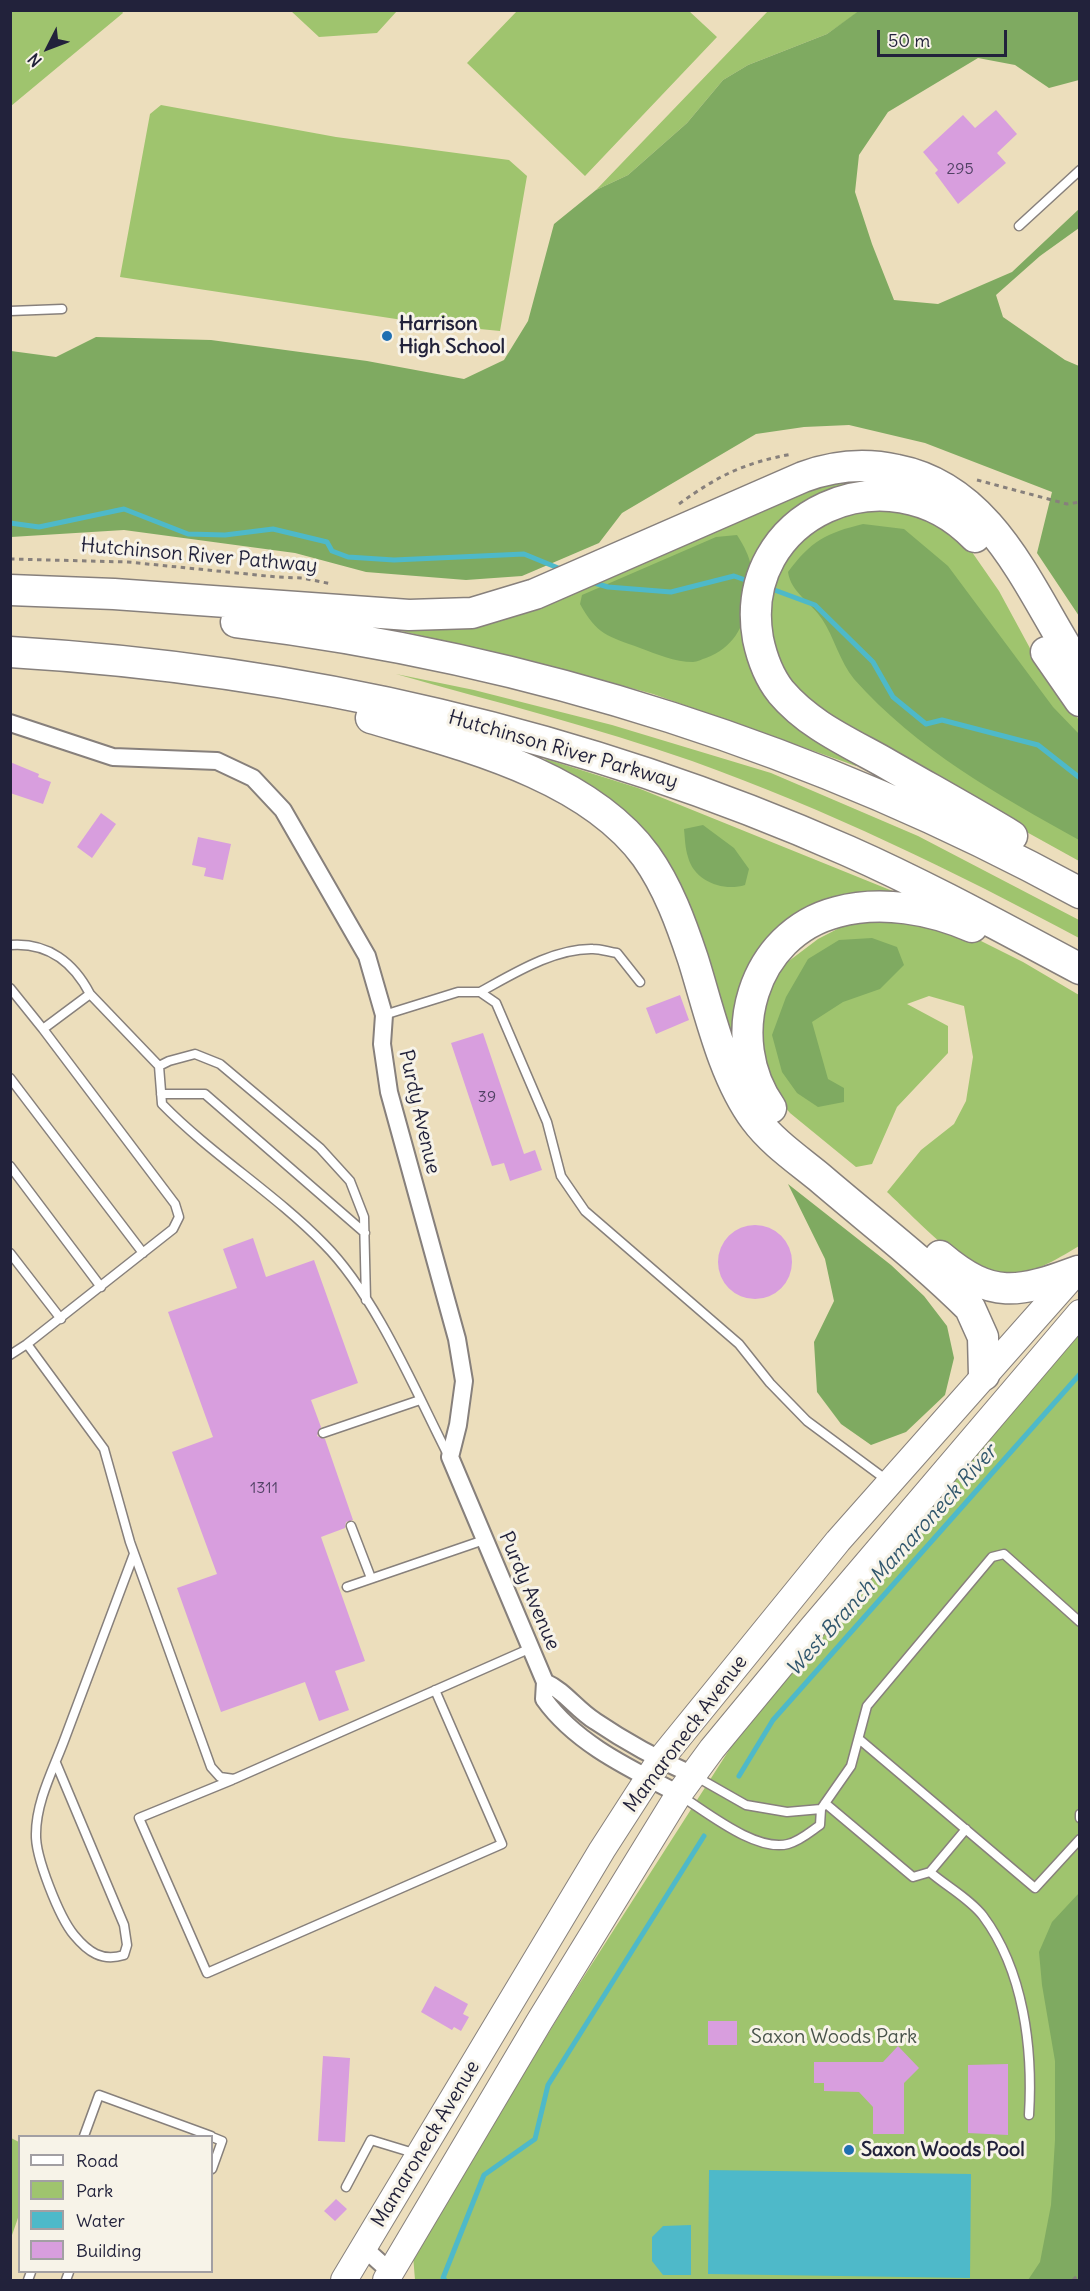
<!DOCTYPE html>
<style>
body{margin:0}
#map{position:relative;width:1090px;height:2291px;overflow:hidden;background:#ecdebc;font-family:Delius,sans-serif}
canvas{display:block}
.frame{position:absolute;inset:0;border:12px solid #22223b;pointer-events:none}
.legend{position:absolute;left:18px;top:2135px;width:195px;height:138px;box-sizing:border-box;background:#f7f3e8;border:2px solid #a29fa3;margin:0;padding:8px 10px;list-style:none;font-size:18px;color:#22223b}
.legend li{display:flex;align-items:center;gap:12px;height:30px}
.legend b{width:30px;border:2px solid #a29fa3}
.north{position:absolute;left:18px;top:18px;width:60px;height:60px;-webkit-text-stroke:4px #f7f3e8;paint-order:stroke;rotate:228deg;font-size:16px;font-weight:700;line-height:24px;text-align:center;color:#22223b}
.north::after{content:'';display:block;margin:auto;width:21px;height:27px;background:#22223b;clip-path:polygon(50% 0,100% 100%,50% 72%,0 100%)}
.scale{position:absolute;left:877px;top:30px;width:130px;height:27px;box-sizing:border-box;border:3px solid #22223b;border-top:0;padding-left:8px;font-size:18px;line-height:21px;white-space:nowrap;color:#22223b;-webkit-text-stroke:4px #f7f3e8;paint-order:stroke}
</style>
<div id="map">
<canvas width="1090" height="2291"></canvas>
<div class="frame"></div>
<ul class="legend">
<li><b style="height:8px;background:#fff"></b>Road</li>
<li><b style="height:16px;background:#9fc46e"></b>Park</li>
<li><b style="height:16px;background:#4eb9c9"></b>Water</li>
<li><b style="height:16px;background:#d89ede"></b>Building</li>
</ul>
<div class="north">N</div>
<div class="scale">50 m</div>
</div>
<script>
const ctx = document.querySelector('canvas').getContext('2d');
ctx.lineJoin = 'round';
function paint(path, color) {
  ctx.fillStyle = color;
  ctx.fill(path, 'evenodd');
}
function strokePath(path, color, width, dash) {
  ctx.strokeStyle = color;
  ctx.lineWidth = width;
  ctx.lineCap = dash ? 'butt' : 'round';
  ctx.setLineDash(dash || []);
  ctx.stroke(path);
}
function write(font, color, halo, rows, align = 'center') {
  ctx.font = font + ' Delius,sans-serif';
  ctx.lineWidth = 6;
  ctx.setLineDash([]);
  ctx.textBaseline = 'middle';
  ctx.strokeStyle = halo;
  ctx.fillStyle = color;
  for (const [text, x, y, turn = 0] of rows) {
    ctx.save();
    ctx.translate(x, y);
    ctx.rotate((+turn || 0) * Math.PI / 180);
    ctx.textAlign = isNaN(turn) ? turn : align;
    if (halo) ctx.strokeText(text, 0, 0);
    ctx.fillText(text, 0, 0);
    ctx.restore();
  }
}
paint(new Path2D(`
 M 11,10 L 121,10 L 123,13 L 11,106 Z
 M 291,11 L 397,11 L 377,33 L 319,37 Z
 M 517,11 L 689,11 L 717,37 L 585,176 L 467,63 Z
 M 768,11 L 860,11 L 827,34 L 748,65 L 723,80 L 687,123 L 628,175 L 596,190 Z
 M 161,105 L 336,137 L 509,160 L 527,176 L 500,331 L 429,324 L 120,277 L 150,114 Z
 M 838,477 L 914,482 L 771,540 L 758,677 L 858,759 L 856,766 L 653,694 L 532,661 L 397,630 L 397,624 L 449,628 Z
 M 894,506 L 933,517 L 965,542 L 999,591 L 1045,676 L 1079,720 L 1079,861 L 855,737 L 802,702 L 772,654 L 767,624 L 773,580 L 805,534 L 848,511 Z
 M 396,674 L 474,690 L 612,725 L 771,773 L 918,836 L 1079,920 L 1079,938 C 954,871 826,809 692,761 C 595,727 495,702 396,674 Z
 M 546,759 L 638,788 L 900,894 L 814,910 L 736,1040 L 727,1041 L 687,912 L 535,766 Z
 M 889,918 L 961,931 L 1023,962 L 1079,995 L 1079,1246 C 1054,1261 1028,1277 997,1276 C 967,1275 910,1213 887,1192 L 921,1150 L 954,1124 L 966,1101 L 973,1057 L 964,1006 L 929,996 L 907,1004 L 948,1026 L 948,1053 L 897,1107 L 872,1164 L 856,1167 L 790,1113 L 768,1086 L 756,1046 L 762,999 L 777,970 L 818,939 L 845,925 Z
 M 1079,1333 L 1079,2280 L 415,2280 L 413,2255 L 565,2006 L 731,1747 L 812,1644 Z
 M 11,2138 L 19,2142 L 19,2215 L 11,2238 Z`), '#9fc46e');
paint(new Path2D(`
 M 860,10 L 1079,11 L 1079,80 L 1049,88 L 1015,65 L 978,58 L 888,112 L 859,155 L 855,192 L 872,244 L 894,300 L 938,304 L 1012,272 L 1079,209 L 1079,228 L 1040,256 L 996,295 L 1003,317 L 1065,360 L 1079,366 L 1079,616 L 1037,553 L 1052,492 L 925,443 L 849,425 L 804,427 L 756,434 L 622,513 L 599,543 L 522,576 L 466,580 L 366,572 L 295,553 L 124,530 L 11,537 L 11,351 L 56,357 L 96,337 L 211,340 L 367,361 L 464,379 L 504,360 L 528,321 L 554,224 L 596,190 L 628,175 L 687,123 L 723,80 L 748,65 L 827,34 Z
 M 863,524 L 904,529 L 948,566 L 1053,707 L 1079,734 L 1079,840 C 998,795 917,750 854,679 C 840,662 834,637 822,619 C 811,602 791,593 788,572 C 811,541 826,533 863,524 Z
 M 737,535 C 753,560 754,571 749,600 C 744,627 733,648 706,658 C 702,659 697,662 693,662 C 675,662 656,654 640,648 C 608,636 597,635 580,604 L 582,595 L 716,537 Z
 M 703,825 L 734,848 L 749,869 L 745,885 C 723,892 694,881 688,857 C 685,848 685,838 684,829 Z
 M 872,938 L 897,947 L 904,965 L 880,989 L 843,1002 L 812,1022 L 828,1079 L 844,1088 L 844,1102 L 818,1107 L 797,1093 L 782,1072 L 772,1035 L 786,997 L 808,959 L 839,940 Z
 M 788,1184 L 891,1265 L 924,1296 L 947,1326 L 954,1358 L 945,1395 L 906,1432 L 871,1445 L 841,1424 L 817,1392 L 814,1342 L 834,1301 L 825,1259 Z
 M 1079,1893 L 1079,2280 L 1028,2280 L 1040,2262 L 1051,2205 L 1055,2140 L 1055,2061 L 1042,1985 L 1039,1952 L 1052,1922 Z`), '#7faa61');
paint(new Path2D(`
 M 709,2170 L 971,2174 L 970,2278 L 708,2274 Z
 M 691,2225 L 691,2275 L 663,2275 L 652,2261 L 652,2237 L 663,2226 Z`), '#4eb9c9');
strokePath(new Path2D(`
 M 10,523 L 39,527 L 124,509 L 188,534 L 225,535 L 273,529 L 327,542 L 332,551 L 348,557 L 394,560 L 524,554 L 563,570
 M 591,582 L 608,587 L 671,592 L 734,576 L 751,582
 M 769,588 L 815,605 L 873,662 L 893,697 L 926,724 L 942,720 L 1038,745 L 1080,778
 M 739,1776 L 773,1720 L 1080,1374
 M 445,2280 L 443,2278 L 484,2175 L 535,2139 L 548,2085 L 704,1836`), '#4eb9c9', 5);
paint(new Path2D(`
 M 996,110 L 1017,134 L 997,153 L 1006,163 L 958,204 L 935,173 L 938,170 L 923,152 L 963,115 L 975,128 Z
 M 10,762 L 39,774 L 38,777 L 51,782 L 43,804 L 10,793 Z
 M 101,813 L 116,824 L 92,858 L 77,847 Z
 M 198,837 L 231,844 L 223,880 L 204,876 L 206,868 L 192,865 Z
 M 680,995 L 689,1020 L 656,1034 L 646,1008 Z
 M 483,1033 L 524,1154 L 535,1150 L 542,1170 L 510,1181 L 504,1163 L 492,1166 L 451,1043 Z
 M718 1262a37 37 0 1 1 74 0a37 37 0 1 1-74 0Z
 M 253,1238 L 266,1277 L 314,1260 L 358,1383 L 311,1400 L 321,1427 L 317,1436 L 325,1439 L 353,1520 L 346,1522 L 345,1528 L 321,1537 L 365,1661 L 335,1671 L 349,1710 L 319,1721 L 305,1682 L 221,1712 L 177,1588 L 217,1574 L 172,1452 L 213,1437 L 168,1312 L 237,1288 L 223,1249 Z
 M 435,1986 L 468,2004 L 463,2014 L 469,2017 L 461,2031 L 454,2027 L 452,2030 L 421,2012 Z
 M 708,2021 L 737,2021 L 737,2045 L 708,2045 Z
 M 898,2046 L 919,2068 L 904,2083 L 904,2134 L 873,2134 L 873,2107 L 859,2092 L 824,2091 L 824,2083 L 814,2083 L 814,2062 L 883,2062 Z
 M 323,2056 L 350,2058 L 345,2142 L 318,2141 Z
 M 1008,2064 L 1008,2135 L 968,2133 L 968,2065 Z
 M 336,2199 L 347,2209 L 335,2221 L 324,2211 Z`), '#d89ede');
const service = new Path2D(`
 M 1019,226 L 1080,170
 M 10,311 L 62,309
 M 10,945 C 48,942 74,963 90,994
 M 10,988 L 43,1029
 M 480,992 C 513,974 554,948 593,949 C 601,949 609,952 617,953 L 640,982
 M 384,1015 L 458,992 L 480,992 L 496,1003 L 547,1122 L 561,1176 L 585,1211 L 739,1344 L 770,1383 L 807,1421 L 888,1481
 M 159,1066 L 169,1061 L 195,1054 L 220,1064 L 320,1148 L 350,1181 L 364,1217 L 366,1300
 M 10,1078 L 143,1253
 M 161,1094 L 205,1094 L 365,1233
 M 10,1166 L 101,1287
 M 10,1253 L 61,1319
 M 10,1355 L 27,1344
 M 323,1433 L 420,1400
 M 448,1455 C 415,1390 375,1295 324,1244 C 274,1193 212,1155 162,1104 L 159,1066 L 90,994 L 43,1029 L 175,1204 L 179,1217 L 173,1229 L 27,1344 L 104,1449 L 130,1542 L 211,1767 L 220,1777 L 234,1779 L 531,1648
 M 351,1526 L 371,1578
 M 347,1587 L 484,1540
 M 859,1739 L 1035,1888 L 1080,1839
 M 56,1763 L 124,1925 L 127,1945 L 124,1955 C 102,1962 88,1952 74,1935 C 59,1917 35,1856 36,1834 C 36,1801 54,1768 65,1738 C 88,1677 111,1615 134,1554
 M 695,1776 L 746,1805 L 787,1812 L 821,1809
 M 232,1780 L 139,1818 L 207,1973 L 502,1844 L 435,1690
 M 681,1796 C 708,1813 756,1852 788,1844 C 800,1841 810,1832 820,1825 L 821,1809 L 851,1766 L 867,1706 L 992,1557 L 1004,1554 L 1080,1622
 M 825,1803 L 913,1877 L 930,1872 L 966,1829
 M 1080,1814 L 1080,1818
 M 930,1872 C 946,1886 970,1899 983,1916 C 1024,1971 1033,2049 1029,2115
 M 84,2136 L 99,2095 L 211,2136
 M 212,2137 L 222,2141 L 212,2169
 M 346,2187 L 371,2140 L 417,2154
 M 28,2280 L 31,2272
 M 66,2280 L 69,2272`);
const minor = new Path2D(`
 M 10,723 L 113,757 L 217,761 L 253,778 L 283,810 L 367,956 L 384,1015 L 382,1044 L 389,1092 L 457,1339 L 464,1381 L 458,1425 L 450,1457 L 545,1682 L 544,1699 C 576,1744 631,1769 679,1794
 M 545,1682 C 565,1691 576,1709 595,1721 C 626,1742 659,1760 693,1775
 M 364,2248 L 385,2267 L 393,2280`);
const primary = new Path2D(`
 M 344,2280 L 602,1850 L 660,1760 L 838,1541 L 1079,1269
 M 386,2280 L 539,2022 L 679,1794 L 712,1749 L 812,1628 L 1080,1313`);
const motorway = new Path2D(`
 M 975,537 C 889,447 736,514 758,639 C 762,658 769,677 781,692 C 808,724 846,741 882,761 C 925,786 969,810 1012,836
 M 10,590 L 114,594 L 409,615 L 472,613 L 535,594 L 803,477 C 833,466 866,463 897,470 C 995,489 1031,595 1080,669
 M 236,622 C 532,658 818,750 1080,893
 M 10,652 C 299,669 583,734 848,851 C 927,886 1003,928 1080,969
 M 1046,652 L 1080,701
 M 371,718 C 462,745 587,775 646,856 C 668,887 681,923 693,959 C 709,1010 723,1076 755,1119 C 772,1142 797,1159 819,1177 C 869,1220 923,1261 970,1308 L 983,1337 L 984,1375
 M 771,1108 C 722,1039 752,934 837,912 C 881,900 931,909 972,927
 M 940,1256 C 992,1300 1018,1293 1078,1271`);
strokePath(service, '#87807c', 11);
strokePath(minor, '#87807c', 20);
strokePath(primary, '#87807c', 28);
strokePath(motorway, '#87807c', 33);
strokePath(new Path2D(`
 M 977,480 L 1067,504 L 1080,502
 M 679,504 C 719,475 744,463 792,454
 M 10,559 L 128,562 L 277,577 L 302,578 L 332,584
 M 1073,2280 L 1080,2273`), '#87807c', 3, [4.5, 4.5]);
strokePath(service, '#fff', 8);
strokePath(minor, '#fff', 16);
strokePath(primary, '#fff', 26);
strokePath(motorway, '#fff', 30);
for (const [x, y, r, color] of [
 [387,336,6,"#1f6fb2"],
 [849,2150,6,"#1f6fb2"]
]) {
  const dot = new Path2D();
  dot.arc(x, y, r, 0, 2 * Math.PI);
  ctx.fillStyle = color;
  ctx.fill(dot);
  strokePath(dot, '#f7f3e8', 2);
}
write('16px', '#504164', null, [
 ["295",960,169],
 ["39",487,1097],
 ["1311",264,1488]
]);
write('bold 20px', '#22223b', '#f7f3e8', [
 ["Harrison",399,324],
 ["High School",399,347],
 ["Saxon Woods Pool",861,2150]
], 'left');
write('20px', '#22223b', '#f7f3e8', [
 ["Hutchinson River Pathway",199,556,5],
 ["Hutchinson River Parkway",563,750,16],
 ["Purdy Avenue",419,1112,77],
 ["Purdy Avenue",529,1591,67],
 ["Mamaroneck Avenue",686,1734,-53],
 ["Mamaroneck Avenue",426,2144,-59]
]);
write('20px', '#48534a', '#f7f3e8', [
 ["Saxon Woods Park",834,2037]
]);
write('italic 21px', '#31576d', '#f7f3e8', [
 ["West Branch Mamaroneck River",892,1561,-48]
]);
</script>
